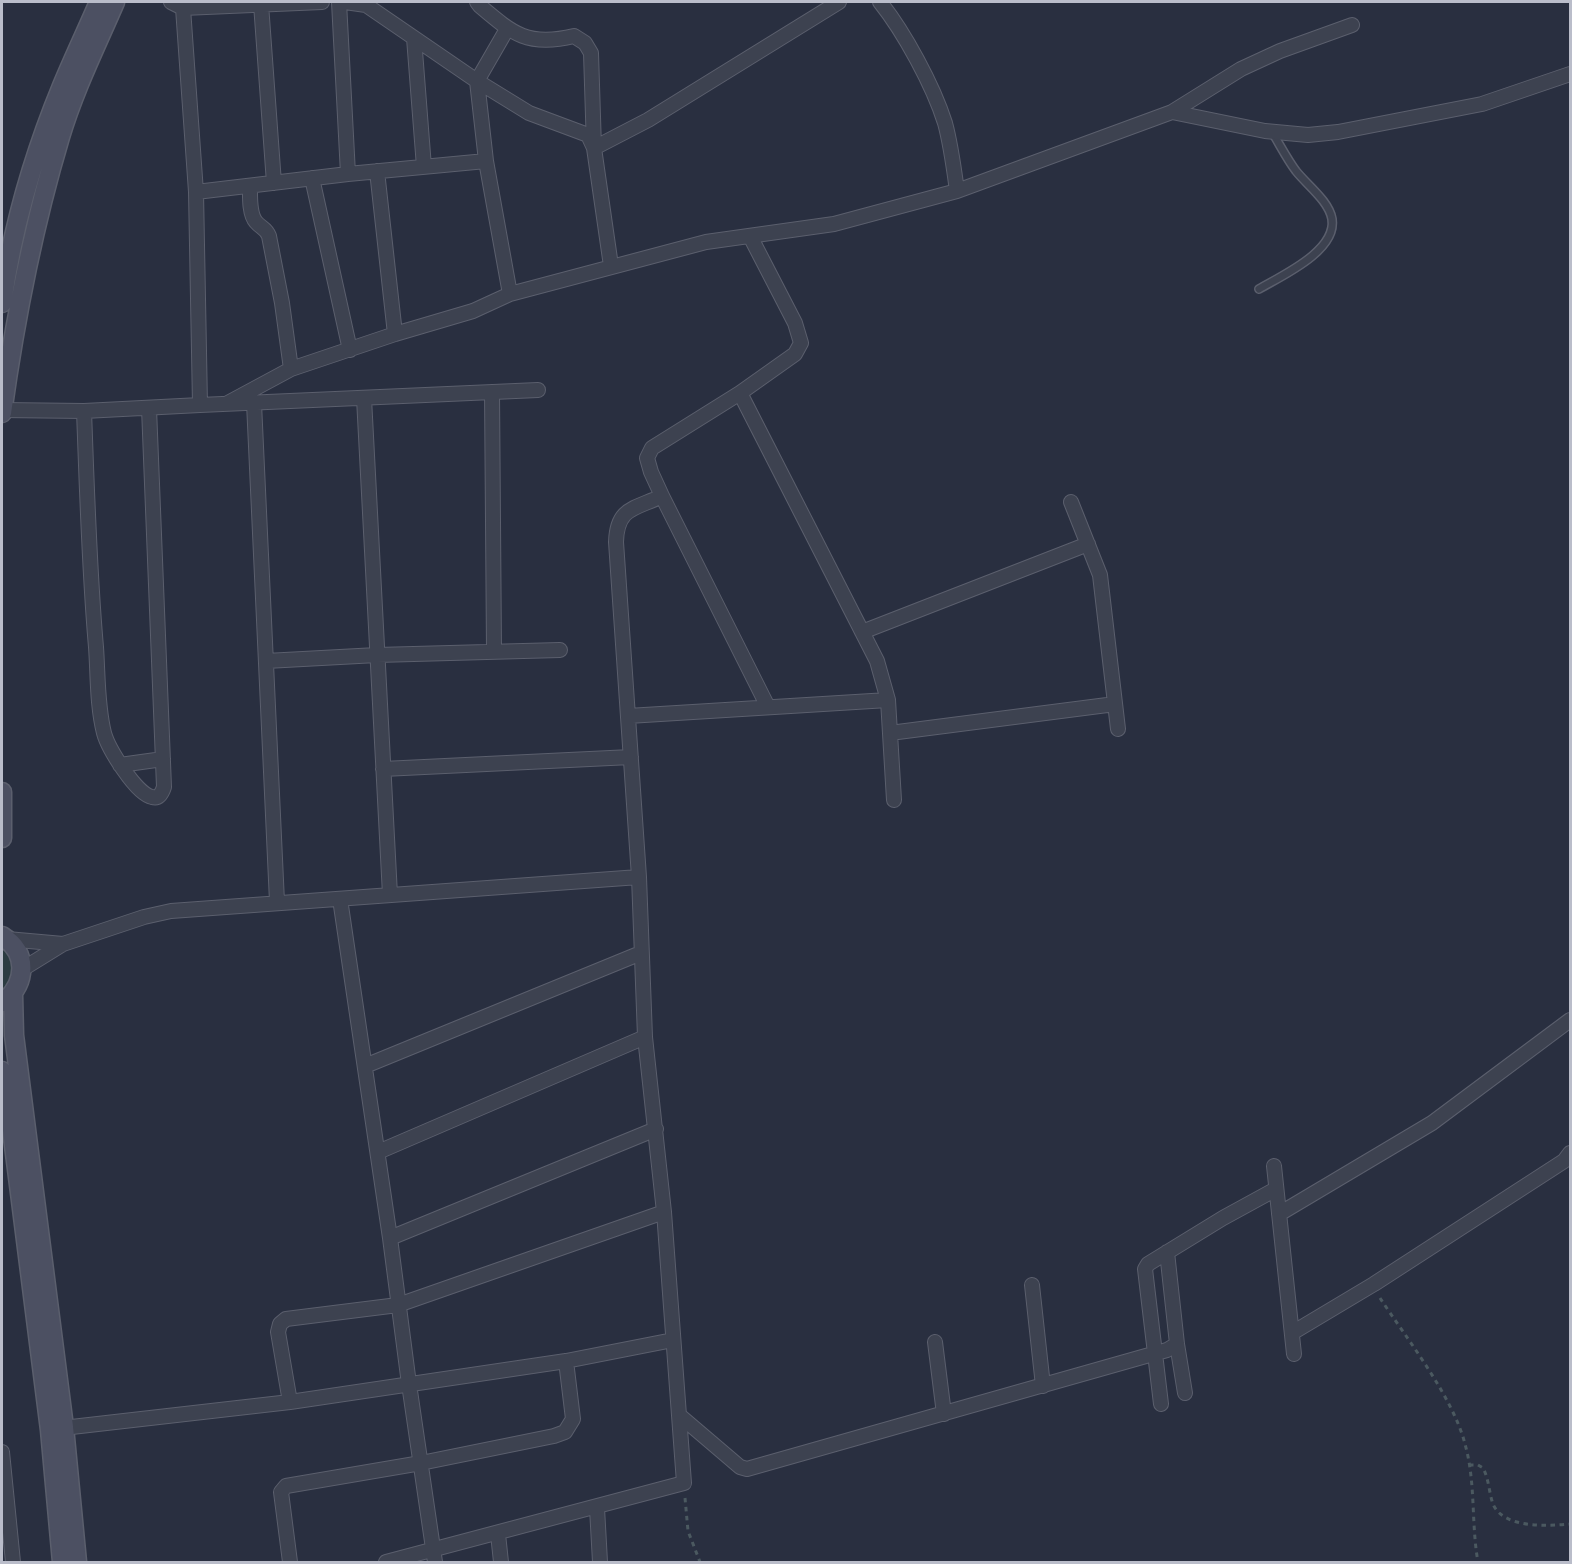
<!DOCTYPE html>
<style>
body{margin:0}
#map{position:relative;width:1572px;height:1564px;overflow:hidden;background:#292f40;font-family:"Public Sans",sans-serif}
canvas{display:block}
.frame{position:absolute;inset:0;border:3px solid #babdca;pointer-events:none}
</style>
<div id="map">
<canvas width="1572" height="1564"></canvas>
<div class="frame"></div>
</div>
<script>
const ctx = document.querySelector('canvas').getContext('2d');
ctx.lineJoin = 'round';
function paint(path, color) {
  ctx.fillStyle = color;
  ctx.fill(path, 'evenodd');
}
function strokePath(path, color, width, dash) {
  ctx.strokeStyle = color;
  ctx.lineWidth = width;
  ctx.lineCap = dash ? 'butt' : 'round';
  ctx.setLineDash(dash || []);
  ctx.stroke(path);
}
paint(new Path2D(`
 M 2,941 L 20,970 L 2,993 Z`), '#2c3c42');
const lane = new Path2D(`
 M 1259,289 C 1281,276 1337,251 1332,219 C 1329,201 1307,185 1296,171 C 1287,159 1280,145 1272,132`);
const street = new Path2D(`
 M 339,2 L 348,174
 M 345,2 L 366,5 L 477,81 L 486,161 L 510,294
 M 477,2 L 480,6 C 513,34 528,47 574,36 L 585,43 L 591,53 L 594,148 L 648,120 L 839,2
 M 880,2 C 904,32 933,85 945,123 C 951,145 954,169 957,191
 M 261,4 L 274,183
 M 183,8 L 322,2
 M 507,29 L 477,81 L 529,113 L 588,135 L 594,148 L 611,266
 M 414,38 L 424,167
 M 1172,112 L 1265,131 L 1308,135 L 1338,132 L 1482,104 L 1570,74
 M 377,171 L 395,334
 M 312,178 L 350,350
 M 250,186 C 250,196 249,214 256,222 C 261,228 266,228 269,236 L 282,303 L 291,369
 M 196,192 L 348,174 L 486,161
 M 750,236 L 795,323 L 801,343 L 795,354 L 740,393 L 652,448 L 647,458 L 651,472 L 662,496 L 768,707
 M 492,392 L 494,651
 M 740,393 L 877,661 L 888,700 L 894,800
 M 364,398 L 390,895
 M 254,403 L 277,902
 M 226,404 L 291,369 L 395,334 L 473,311 L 510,294 L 706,242 L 834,224 L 957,191 L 1172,112 L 1241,69 L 1280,51 L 1352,25
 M 200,405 L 538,390
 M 2,410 L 84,411 L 200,405 L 196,192 L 183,8 L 171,2
 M 84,411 C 87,489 89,568 96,647 C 98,675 97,705 104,733 C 108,748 136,794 152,797 C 159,799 162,793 164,787 L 149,408
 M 1071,502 L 1100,575 L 1118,729
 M 862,632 L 1088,544
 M 266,661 L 377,655 L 560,650
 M 628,716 L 888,700
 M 890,733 L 1115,704
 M 120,765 L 163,759
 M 383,769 L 631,757
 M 340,899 L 390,1238 L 409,1384 L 435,1562
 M 7,939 L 63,944
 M 21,970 L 63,944 L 144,917 L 171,911 L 639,877
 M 365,1066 L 641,953
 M 378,1152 L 645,1037
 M 1274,1166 L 1294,1354
 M 1279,1214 L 1432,1123 L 1570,1020
 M 390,1238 L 656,1129
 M 1167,1252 L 1177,1344 L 1185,1393
 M 1032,1285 L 1043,1386
 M 1292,1333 L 1374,1284 L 1564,1161 L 1570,1153
 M 935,1342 L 944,1414
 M 290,1402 L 278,1332 L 280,1324 L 286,1319 L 398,1305 L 664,1212
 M 1161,1404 L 1145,1269 L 1148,1264 L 1223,1218 L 1276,1189
 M 679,1415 L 740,1467 L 747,1469 L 1167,1350 L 1177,1344
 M 54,1429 L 290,1402 L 566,1361 L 673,1340
 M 2,1452 L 13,1562
 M 597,1508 L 600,1562
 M 498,1534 L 501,1562
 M 290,1562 L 281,1492 L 286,1486 L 421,1463 L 554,1436 L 565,1432 L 573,1419 L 566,1361
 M 386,1562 L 684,1483 L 664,1212 L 645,1037 L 639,877 L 616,542 C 617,507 635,509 662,496`);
const secondary = new Path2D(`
 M 2,303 C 12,229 34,154 62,86 C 74,57 87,30 99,2
 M 2,413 C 15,319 33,227 60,137 C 74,90 96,46 115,2
 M 2,792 L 2,838
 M 2,936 C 29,953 26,983 4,1002
 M 13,994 L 14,1035 L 64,1427 L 77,1562
 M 2,1071 L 8,1098 L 50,1430 L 62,1562`);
strokePath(lane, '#5b5f6d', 10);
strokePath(street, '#5b5f6d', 16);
strokePath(secondary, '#5b5f6d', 21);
strokePath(new Path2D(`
 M 1380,1298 C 1407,1339 1453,1397 1465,1444 C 1476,1483 1471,1524 1478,1562
 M 1469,1465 L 1478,1465 L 1483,1468 C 1489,1479 1489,1493 1493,1504 C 1503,1529 1550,1526 1570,1524
 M 685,1498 L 688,1531 L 700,1562`), '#4b5960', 3, [4.5, 4.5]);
strokePath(lane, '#3d4250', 7);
strokePath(street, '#3d4250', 14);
strokePath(secondary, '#4c5062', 18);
</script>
